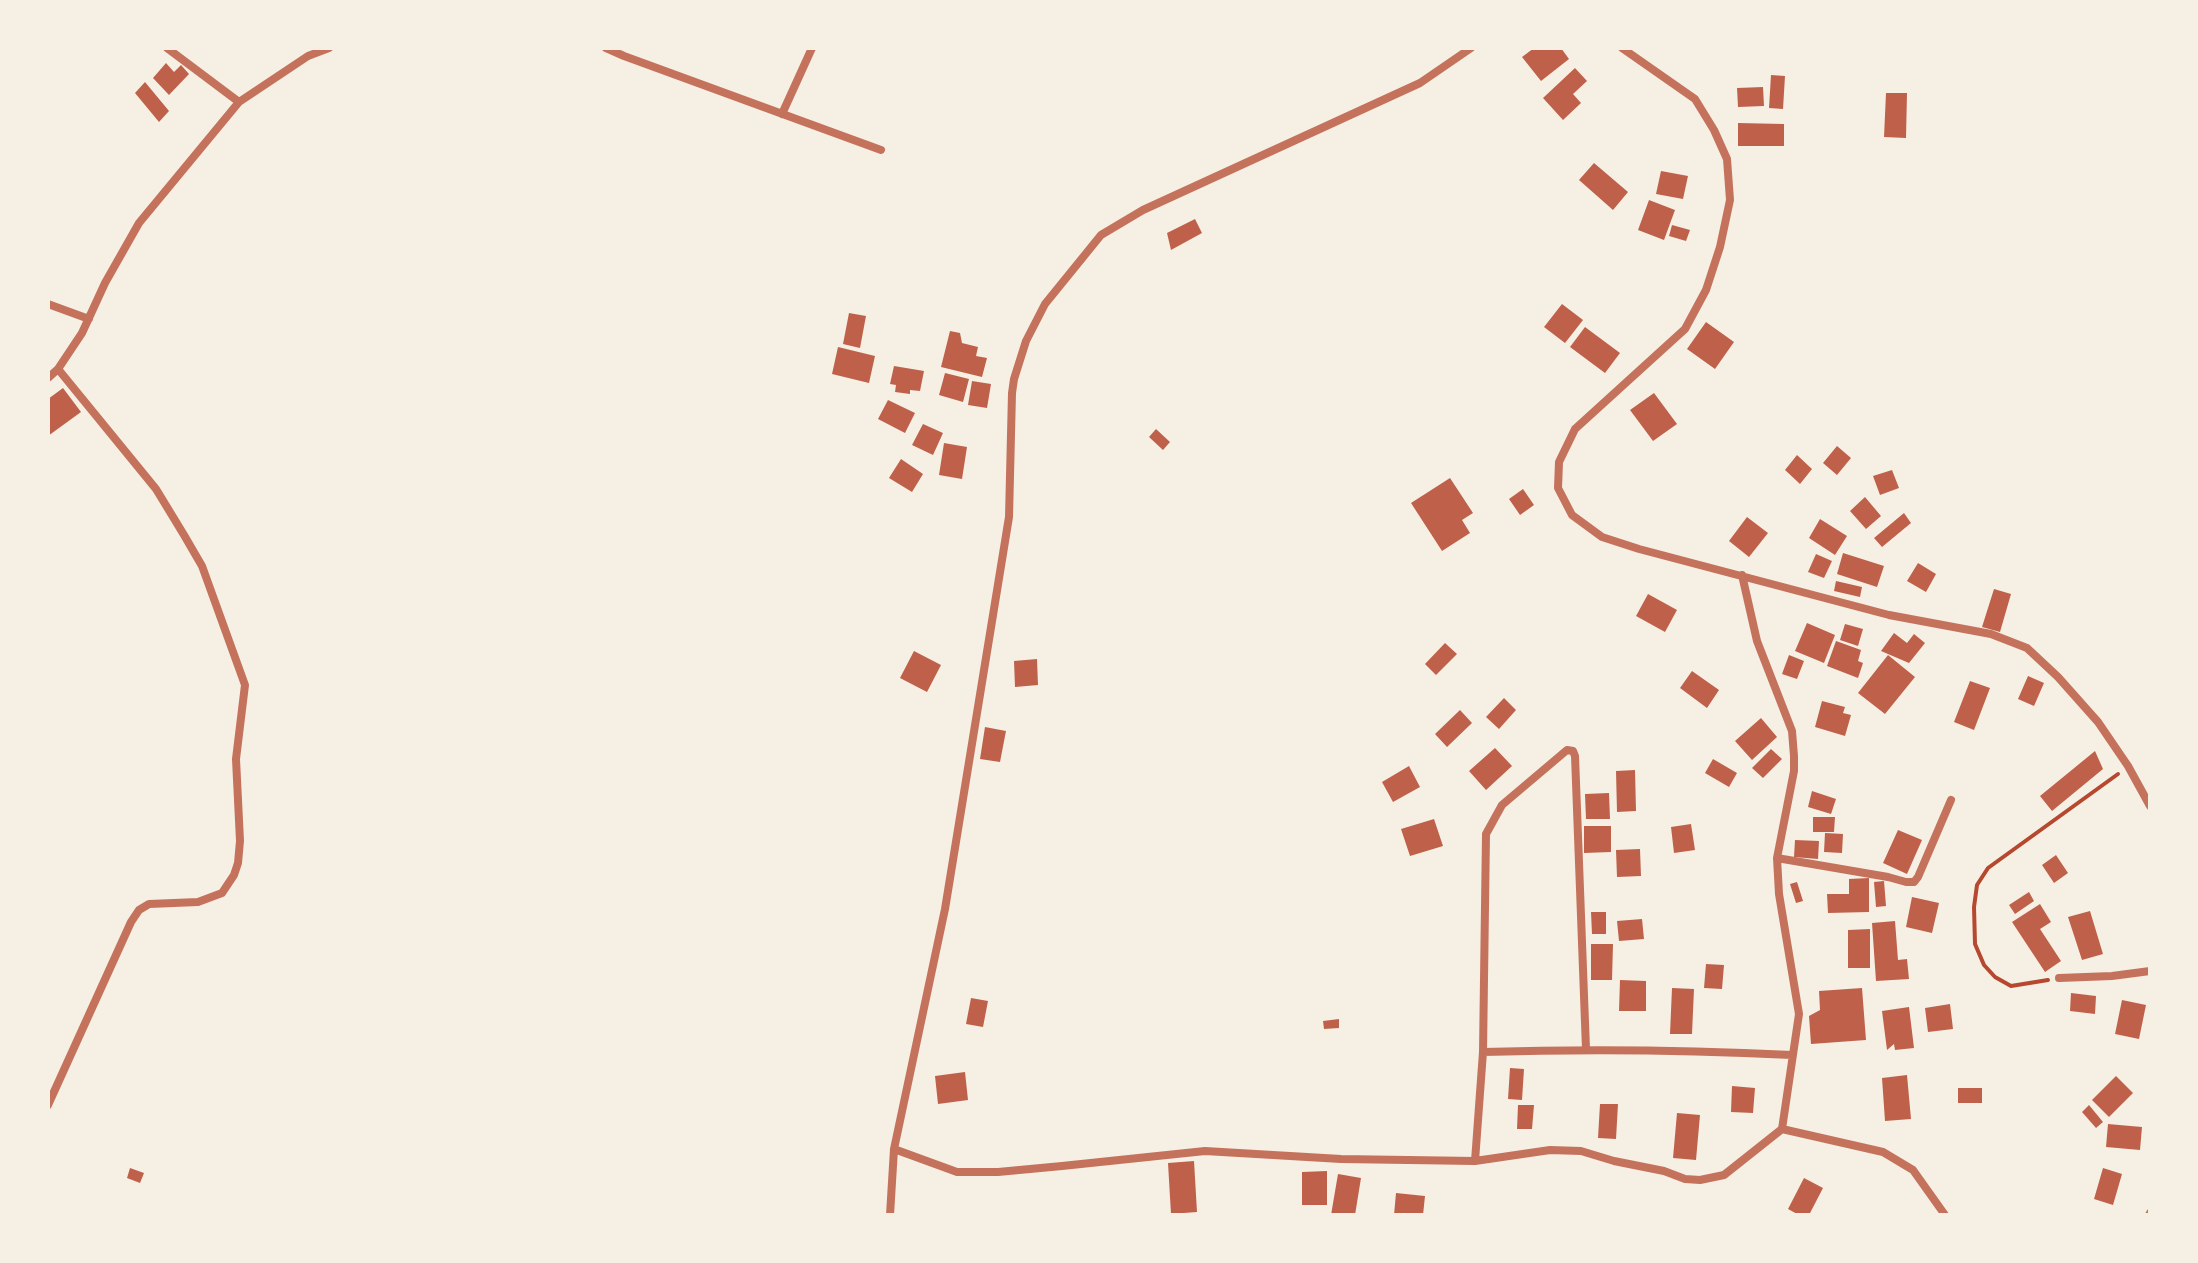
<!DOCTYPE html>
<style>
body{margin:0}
#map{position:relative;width:2198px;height:1263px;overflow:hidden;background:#f6efe4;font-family:"Varela Round",sans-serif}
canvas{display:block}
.frame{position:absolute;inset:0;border:50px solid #f6efe4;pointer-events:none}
</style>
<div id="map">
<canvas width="2198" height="1263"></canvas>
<div class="frame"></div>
</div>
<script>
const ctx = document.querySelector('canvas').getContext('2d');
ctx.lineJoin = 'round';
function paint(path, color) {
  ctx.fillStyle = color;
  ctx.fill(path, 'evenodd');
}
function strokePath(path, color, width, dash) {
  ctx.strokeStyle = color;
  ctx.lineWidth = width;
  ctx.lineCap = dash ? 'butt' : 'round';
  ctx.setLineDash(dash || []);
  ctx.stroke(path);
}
paint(new Path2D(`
 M 1534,48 L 1561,48 L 1569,59 L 1541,81 L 1522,57 Z
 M 166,63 L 174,72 L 181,65 L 189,74 L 169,95 L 153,78 Z
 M 1575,68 L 1587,81 L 1573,94 L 1581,103 L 1563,120 L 1543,98 Z
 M 1771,75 L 1785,76 L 1783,109 L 1769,108 Z
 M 145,82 L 169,111 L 159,122 L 135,93 Z
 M 1763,87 L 1764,106 L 1738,107 L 1737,88 Z
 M 1886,93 L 1907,93 L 1906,138 L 1884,137 Z
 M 1738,123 L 1784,124 L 1784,146 L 1738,146 Z
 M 1594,163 L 1628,192 L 1613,210 L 1579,180 Z
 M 1661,171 L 1688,176 L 1683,199 L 1656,194 Z
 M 1649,200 L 1675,210 L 1664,240 L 1638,230 Z
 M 1195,219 L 1202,233 L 1171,250 L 1167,233 Z
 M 1672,225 L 1690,230 L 1686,241 L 1669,236 Z
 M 1562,304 L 1583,320 L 1565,343 L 1544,327 Z
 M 849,313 L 866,316 L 860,348 L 843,344 Z
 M 1706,322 L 1734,342 L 1715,369 L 1687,349 Z
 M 1585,327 L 1620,353 L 1605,373 L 1570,347 Z
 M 950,331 L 960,333 L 962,343 L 978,347 L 976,356 L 987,358 L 982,377 L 941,367 Z
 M 838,347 L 875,356 L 869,383 L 832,374 Z
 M 894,366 L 924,371 L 920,391 L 910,390 L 910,394 L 895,392 L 896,385 L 890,384 Z
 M 945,373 L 969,379 L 963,402 L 939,395 Z
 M 972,381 L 991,384 L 987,408 L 968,405 Z
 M 63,388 L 81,412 L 48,436 L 48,399 Z
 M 1654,393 L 1677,424 L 1653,441 L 1630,410 Z
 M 888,400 L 915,413 L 905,433 L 878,419 Z
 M 923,424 L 943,433 L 933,455 L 912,445 Z
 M 1156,429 L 1170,442 L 1163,450 L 1149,437 Z
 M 944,443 L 967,447 L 962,479 L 939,475 Z
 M 1837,446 L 1851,458 L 1837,475 L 1823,463 Z
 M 1797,455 L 1812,469 L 1800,484 L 1785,470 Z
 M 901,459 L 923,474 L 912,492 L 889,478 Z
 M 1892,470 L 1899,488 L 1880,495 L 1873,476 Z
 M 1450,478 L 1473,513 L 1462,520 L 1470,533 L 1442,551 L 1411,503 Z
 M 1523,489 L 1534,505 L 1520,515 L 1509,499 Z
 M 1865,497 L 1881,516 L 1866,529 L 1850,511 Z
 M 1904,513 L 1911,523 L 1882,547 L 1874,538 Z
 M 1747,517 L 1768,533 L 1749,557 L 1729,541 Z
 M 1820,519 L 1847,536 L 1835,555 L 1809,538 Z
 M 1843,553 L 1884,566 L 1877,587 L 1837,574 Z
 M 1816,554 L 1832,561 L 1824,578 L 1808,572 Z
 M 1918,563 L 1936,574 L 1926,592 L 1907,581 Z
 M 1836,581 L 1862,587 L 1860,597 L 1834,591 Z
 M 1994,589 L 2011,594 L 2000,632 L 1982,627 Z
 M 1648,594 L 1677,610 L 1665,632 L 1636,616 Z
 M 1807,623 L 1835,635 L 1824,663 L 1795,651 Z
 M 1845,624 L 1863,629 L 1858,646 L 1840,640 Z
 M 1894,633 L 1907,643 L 1914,634 L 1925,643 L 1909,663 L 1881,651 Z
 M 1836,641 L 1861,650 L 1858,661 L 1863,663 L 1858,678 L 1827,666 Z
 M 1445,643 L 1457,654 L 1436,675 L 1425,664 Z
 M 914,651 L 941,665 L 927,692 L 900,678 Z
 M 1789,655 L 1804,661 L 1797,679 L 1782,674 Z
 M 1888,655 L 1915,677 L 1885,714 L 1858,693 Z
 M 1037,659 L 1038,685 L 1015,687 L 1014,661 Z
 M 1692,671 L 1719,690 L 1707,708 L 1680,688 Z
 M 2028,676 L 2044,683 L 2034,706 L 2018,699 Z
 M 1970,681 L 1990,688 L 1974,730 L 1954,722 Z
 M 1504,698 L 1516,710 L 1499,729 L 1486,717 Z
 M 1822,701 L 1845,707 L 1843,713 L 1851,715 L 1845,736 L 1815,727 Z
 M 1460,710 L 1472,723 L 1447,747 L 1435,734 Z
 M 1761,718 L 1777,737 L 1752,760 L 1735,741 Z
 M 985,727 L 1006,731 L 1000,762 L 980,759 Z
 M 1495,748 L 1512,766 L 1486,790 L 1469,771 Z
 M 1771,749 L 1782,759 L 1763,778 L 1752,768 Z
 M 2095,751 L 2103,769 L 2052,811 L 2040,796 Z
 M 1713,759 L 1737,773 L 1729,787 L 1705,773 Z
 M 1409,766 L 1420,787 L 1393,802 L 1382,782 Z
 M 1635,770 L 1636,811 L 1617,812 L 1616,771 Z
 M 1812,791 L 1836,799 L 1831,814 L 1808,807 Z
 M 1609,793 L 1610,819 L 1586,819 L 1585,794 Z
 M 1813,817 L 1835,817 L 1834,832 L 1813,832 Z
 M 1434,819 L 1443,846 L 1410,856 L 1401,829 Z
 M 1691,824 L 1695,850 L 1674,853 L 1671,827 Z
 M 1584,826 L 1611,826 L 1611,852 L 1584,853 Z
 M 1898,830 L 1922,840 L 1907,874 L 1883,863 Z
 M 1825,833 L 1843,834 L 1842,853 L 1824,852 Z
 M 1795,840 L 1819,841 L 1818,859 L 1794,857 Z
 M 1640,849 L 1641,876 L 1617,877 L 1616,850 Z
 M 2056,855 L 2068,873 L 2054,883 L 2042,865 Z
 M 1869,878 L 1869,912 L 1828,913 L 1827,894 L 1849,894 L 1849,879 Z
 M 1884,881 L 1886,906 L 1876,907 L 1874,882 Z
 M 1797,882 L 1803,901 L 1796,903 L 1790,884 Z
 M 2029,892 L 2034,901 L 2015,914 L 2009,905 Z
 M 1912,897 L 1939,903 L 1932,933 L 1906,927 Z
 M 2040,904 L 2051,922 L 2040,929 L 2061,961 L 2045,972 L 2012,922 Z
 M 2090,911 L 2103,954 L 2082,960 L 2068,917 Z
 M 1591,912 L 1606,912 L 1606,934 L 1592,934 Z
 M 1642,919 L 1644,939 L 1619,941 L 1617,921 Z
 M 1895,921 L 1898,960 L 1907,959 L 1909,979 L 1876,981 L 1872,923 Z
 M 1870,929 L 1870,968 L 1848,968 L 1848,930 Z
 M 1591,944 L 1613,944 L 1612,980 L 1591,980 Z
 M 1706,964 L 1724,965 L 1722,989 L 1704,988 Z
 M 1620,980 L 1646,981 L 1646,1011 L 1619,1011 Z
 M 1672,988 L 1694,989 L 1692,1034 L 1670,1034 Z
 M 1862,988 L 1866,1040 L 1811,1044 L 1809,1016 L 1820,1010 L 1819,991 Z
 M 2071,993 L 2096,996 L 2095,1014 L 2070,1011 Z
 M 971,998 L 988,1001 L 983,1027 L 966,1024 Z
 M 2122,1000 L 2146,1005 L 2139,1039 L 2115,1034 Z
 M 1950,1004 L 1953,1029 L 1928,1032 L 1925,1008 Z
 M 1909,1007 L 1914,1048 L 1895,1050 L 1894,1044 L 1887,1050 L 1882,1011 Z
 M 1339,1019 L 1339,1028 L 1324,1029 L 1323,1021 Z
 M 1510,1068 L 1524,1069 L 1522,1100 L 1508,1099 Z
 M 965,1072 L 968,1100 L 938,1104 L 935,1076 Z
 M 1907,1075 L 1911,1119 L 1885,1121 L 1882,1078 Z
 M 2116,1076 L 2133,1093 L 2109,1117 L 2092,1100 Z
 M 1732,1086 L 1755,1088 L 1753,1113 L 1731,1112 Z
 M 1958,1088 L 1982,1088 L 1982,1103 L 1958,1103 Z
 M 1600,1104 L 1618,1104 L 1616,1139 L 1598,1138 Z
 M 1518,1105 L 1534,1105 L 1532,1129 L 1517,1129 Z
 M 2089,1105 L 2103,1122 L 2096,1128 L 2082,1112 Z
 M 1677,1113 L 1700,1115 L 1696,1160 L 1673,1158 Z
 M 2108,1124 L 2142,1127 L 2140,1150 L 2106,1147 Z
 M 1194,1161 L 1197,1212 L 1171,1214 L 1168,1163 Z
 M 130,1168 L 144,1173 L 140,1183 L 127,1178 Z
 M 2103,1168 L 2122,1174 L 2113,1205 L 2094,1199 Z
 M 1327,1171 L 1327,1205 L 1302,1205 L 1302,1172 Z
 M 1338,1174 L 1361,1178 L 1355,1215 L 1331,1215 Z
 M 1804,1178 L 1823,1188 L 1809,1215 L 1799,1215 L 1788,1209 Z
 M 1396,1193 L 1425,1196 L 1423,1215 L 1394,1215 Z`), '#bf614a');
strokePath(new Path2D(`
 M 2048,980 L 2011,986 L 1995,977 L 1984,965 L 1975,944 L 1974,907 L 1977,885 L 1988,868 L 2118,774`), '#b5482f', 4);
strokePath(new Path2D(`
 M 167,48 L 239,102
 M 606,48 L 624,56 L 881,150
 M 1622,48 L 1695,99 L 1714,130 L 1727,159 L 1730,200 L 1720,247 L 1706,290 L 1685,329 L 1575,429 L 1559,462 L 1558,488 L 1572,515 L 1602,537 L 1639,549 L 1889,615 L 1991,634 L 2027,648 L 2058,677 L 2098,722 L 2128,766 L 2150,806
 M 782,114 L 812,48
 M 48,304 L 89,319
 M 48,378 L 58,369 L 82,333 L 105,283 L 139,223 L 239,102 L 308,56 L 329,48
 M 1742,575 L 1757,641 L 1792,731 L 1794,756 L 1794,771 L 1777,858 L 1779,894 L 1799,1014 L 1782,1129
 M 1777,858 L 1888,877 L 1906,882 L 1914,882 L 1918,877 L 1951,800
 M 2059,978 L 2112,976 L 2150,971
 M 1483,1052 C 1586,1049 1689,1050 1792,1055
 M 48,1105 L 131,922 L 139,910 L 149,904 L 198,902 L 222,893 L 234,875 L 238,863 L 240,841 L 236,759 L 245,685 L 202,566 L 184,535 L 156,489 L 58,369
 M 894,1149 L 957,1172 L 998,1172 L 1062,1166 L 1205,1151 L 1341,1159 L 1475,1161 L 1550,1150 L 1581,1151 L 1614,1161 L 1664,1171 L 1685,1179 L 1700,1180 L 1724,1175 L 1782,1129 L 1883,1152 L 1913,1170 L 1945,1215
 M 1475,1161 L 1483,1052 L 1486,834 L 1502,805 L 1567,750 L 1573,751 L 1575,756 L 1586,1049
 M 890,1215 L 894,1149 L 945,909 L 1009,517 L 1012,393 L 1014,379 L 1026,341 L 1045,304 L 1101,235 L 1143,210 L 1420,83 L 1471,48
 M 2149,1215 L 2150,1213`), '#c5725c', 8);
</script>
